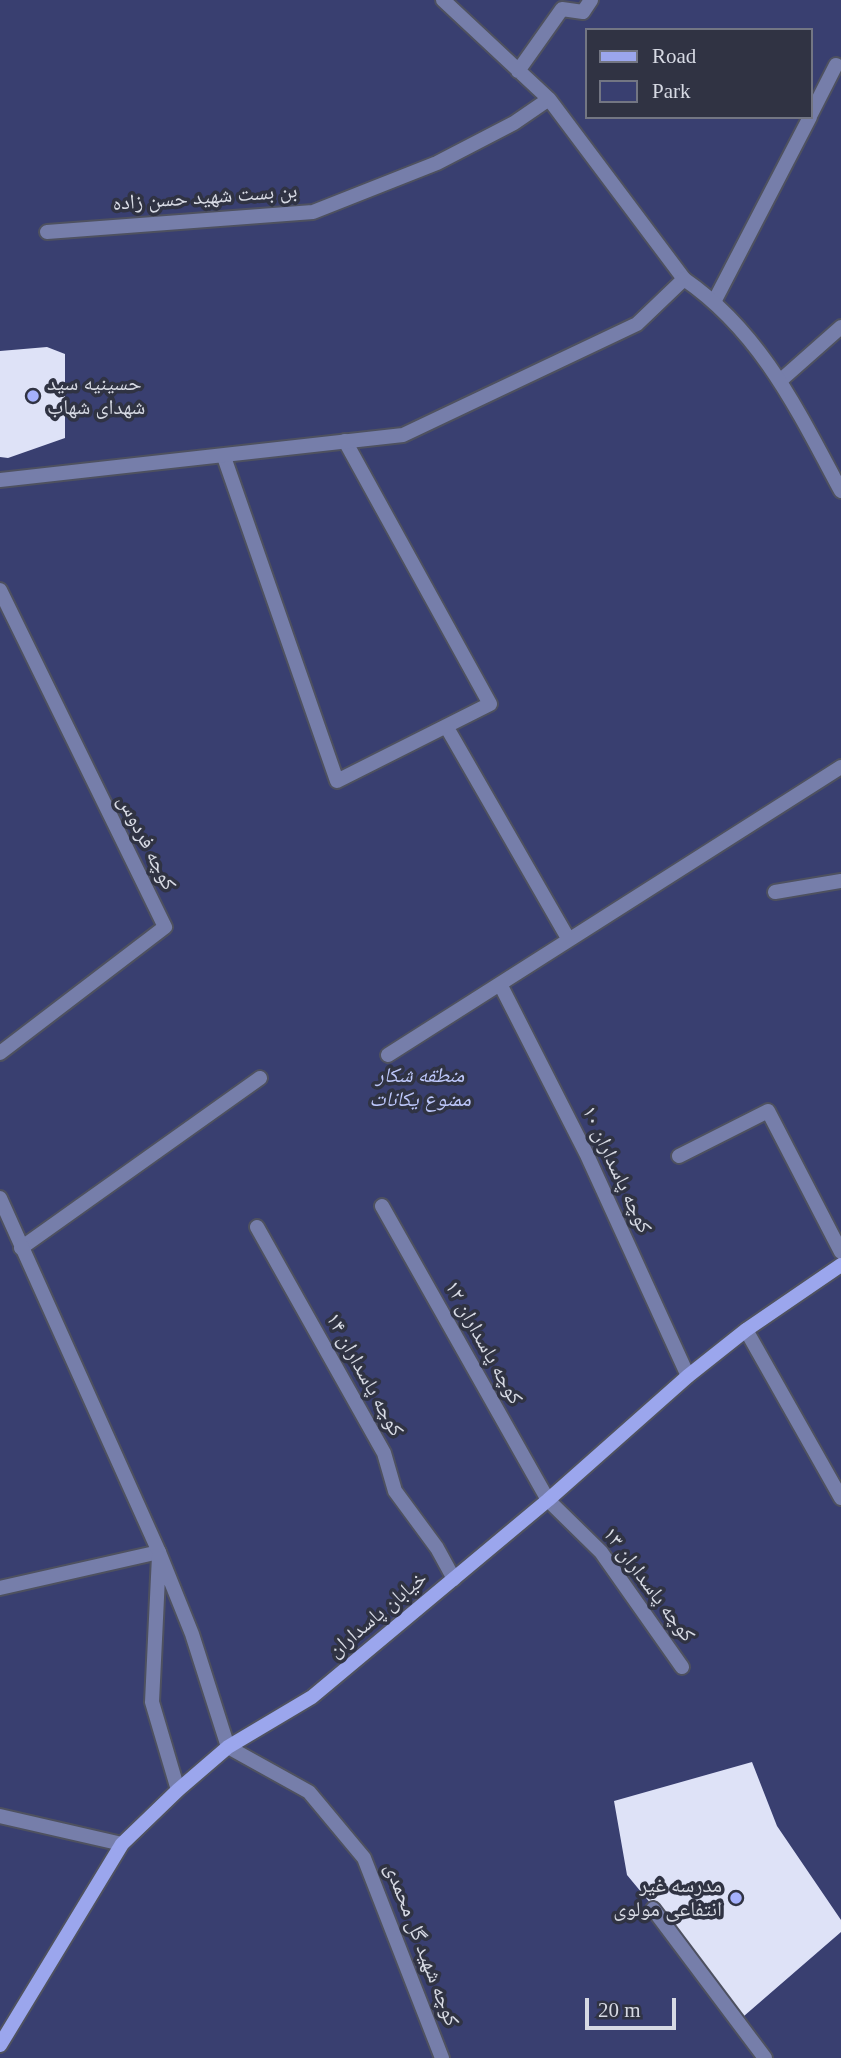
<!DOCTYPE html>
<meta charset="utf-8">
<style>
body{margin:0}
#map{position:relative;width:841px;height:2058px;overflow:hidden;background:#303343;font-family:"Times New Roman",serif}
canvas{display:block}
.legend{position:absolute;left:585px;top:28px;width:228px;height:91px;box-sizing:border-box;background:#303343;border:2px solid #737683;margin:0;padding:9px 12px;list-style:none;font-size:21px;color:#d7dae4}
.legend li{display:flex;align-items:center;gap:14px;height:35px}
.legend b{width:35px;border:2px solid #737683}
.scale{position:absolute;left:585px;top:1998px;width:91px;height:32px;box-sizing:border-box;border:4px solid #d7dae4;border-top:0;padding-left:9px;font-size:21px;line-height:24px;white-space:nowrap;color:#d7dae4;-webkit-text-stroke:5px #303343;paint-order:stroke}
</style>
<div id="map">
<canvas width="841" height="2058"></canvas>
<ul class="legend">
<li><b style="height:9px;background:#9ba6ed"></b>Road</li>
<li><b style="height:19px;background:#393f70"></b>Park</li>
</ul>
<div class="scale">20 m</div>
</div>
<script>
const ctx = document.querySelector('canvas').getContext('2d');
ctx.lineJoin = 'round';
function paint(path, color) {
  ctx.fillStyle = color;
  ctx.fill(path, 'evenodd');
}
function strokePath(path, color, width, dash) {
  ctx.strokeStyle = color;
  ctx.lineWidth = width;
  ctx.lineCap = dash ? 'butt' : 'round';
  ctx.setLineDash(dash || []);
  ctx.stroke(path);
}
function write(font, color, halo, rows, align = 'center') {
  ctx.font = font + ' "Times New Roman","Noto Naskh Arabic",serif';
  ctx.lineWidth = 7;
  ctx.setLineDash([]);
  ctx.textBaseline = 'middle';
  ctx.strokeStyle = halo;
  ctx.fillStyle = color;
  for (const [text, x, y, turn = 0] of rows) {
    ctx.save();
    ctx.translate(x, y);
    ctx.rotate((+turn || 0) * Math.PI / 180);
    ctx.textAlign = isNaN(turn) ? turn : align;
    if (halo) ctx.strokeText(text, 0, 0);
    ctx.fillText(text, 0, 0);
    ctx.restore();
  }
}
paint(new Path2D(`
 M 0,0 L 841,0 L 841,2058 L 0,2058 ZM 587,30 L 811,30 L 811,117 L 587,117 Z`), '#393f70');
paint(new Path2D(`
 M 47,347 L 65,354 L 65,438 L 8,458 L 0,457 L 0,351 Z
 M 752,1762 L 777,1826 L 841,1920 L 841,1932 L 744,2016 L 627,1875 L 614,1801 Z`), '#dee2f7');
const minor = new Path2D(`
 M 443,0 L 549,99 L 684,279
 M 518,71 L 562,9 L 583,12 L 591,0
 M 811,114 L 836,65
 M 47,232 L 313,212 L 437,163 L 514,123 L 549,99
 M 715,300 L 810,117
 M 781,380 L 841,327
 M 224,457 L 337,781 L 490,704 L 345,441
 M 0,590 L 165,927 L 0,1053
 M 446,726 L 569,940
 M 775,892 L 841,881
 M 500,984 L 587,1155 L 688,1376
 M 388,1055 L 841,767
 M 679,1156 L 768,1111 L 841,1252
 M 382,1206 L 548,1500 L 601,1552 L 682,1667
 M 257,1227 L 384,1453 L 395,1491 L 437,1548 L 454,1579
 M 21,1248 L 260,1078
 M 746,1330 L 841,1498
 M 0,1588 L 159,1552
 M 228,1747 L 309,1792 L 364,1858 L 442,2058
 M 0,1816 L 122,1844
 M 653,1909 L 765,2058`);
const tertiary = new Path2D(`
 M 0,480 L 403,435 L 637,324 L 684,279 C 761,332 798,411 841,491
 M 0,1198 L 159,1552 L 192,1634 L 228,1747
 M 159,1556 L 152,1702 L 178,1790`);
const secondary = new Path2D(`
 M 0,2045 L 122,1844 L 178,1790 L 228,1747 L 312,1697 L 548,1500 L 688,1376 L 746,1330 L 841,1265`);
strokePath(minor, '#4e5160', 18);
strokePath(tertiary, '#4e5160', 18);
strokePath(secondary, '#4e5160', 18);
strokePath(minor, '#767eaa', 14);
strokePath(tertiary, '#767eaa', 14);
strokePath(secondary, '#9ba6ed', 14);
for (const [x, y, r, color] of [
 [33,396,7,"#a5b1fc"],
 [736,1898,7,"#a5b1fc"]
]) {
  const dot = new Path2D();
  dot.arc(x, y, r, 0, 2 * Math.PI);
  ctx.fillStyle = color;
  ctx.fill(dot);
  strokePath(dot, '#303343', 2.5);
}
write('21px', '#d7dae4', '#303343', [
 ["بن بست شهید حسن زاده",205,198,-4],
 ["کوچه فردوس",146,843,63],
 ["کوچه پاسداران ۱۰",616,1170,65],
 ["کوچه پاسداران ۱۲",483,1343,61],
 ["کوچه پاسداران ۱۴",364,1375,61],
 ["کوچه پاسداران ۱۳",648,1585,53],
 ["خیابان پاسداران",378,1615,-40],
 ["کوچه شهید گل محمدی",421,1945,69]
]);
write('21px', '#d7dae4', '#303343', [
 ["حسینیه سید",47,384],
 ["شهدای شهاب",47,408],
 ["مدرسه غیر",722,1886,"right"],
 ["انتفاعی مولوی",722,1910,"right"]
], 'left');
write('italic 21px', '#bdc7fa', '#303343', [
 ["منطقه شکار",420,1076],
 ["ممنوع یکانات",420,1100]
]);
</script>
